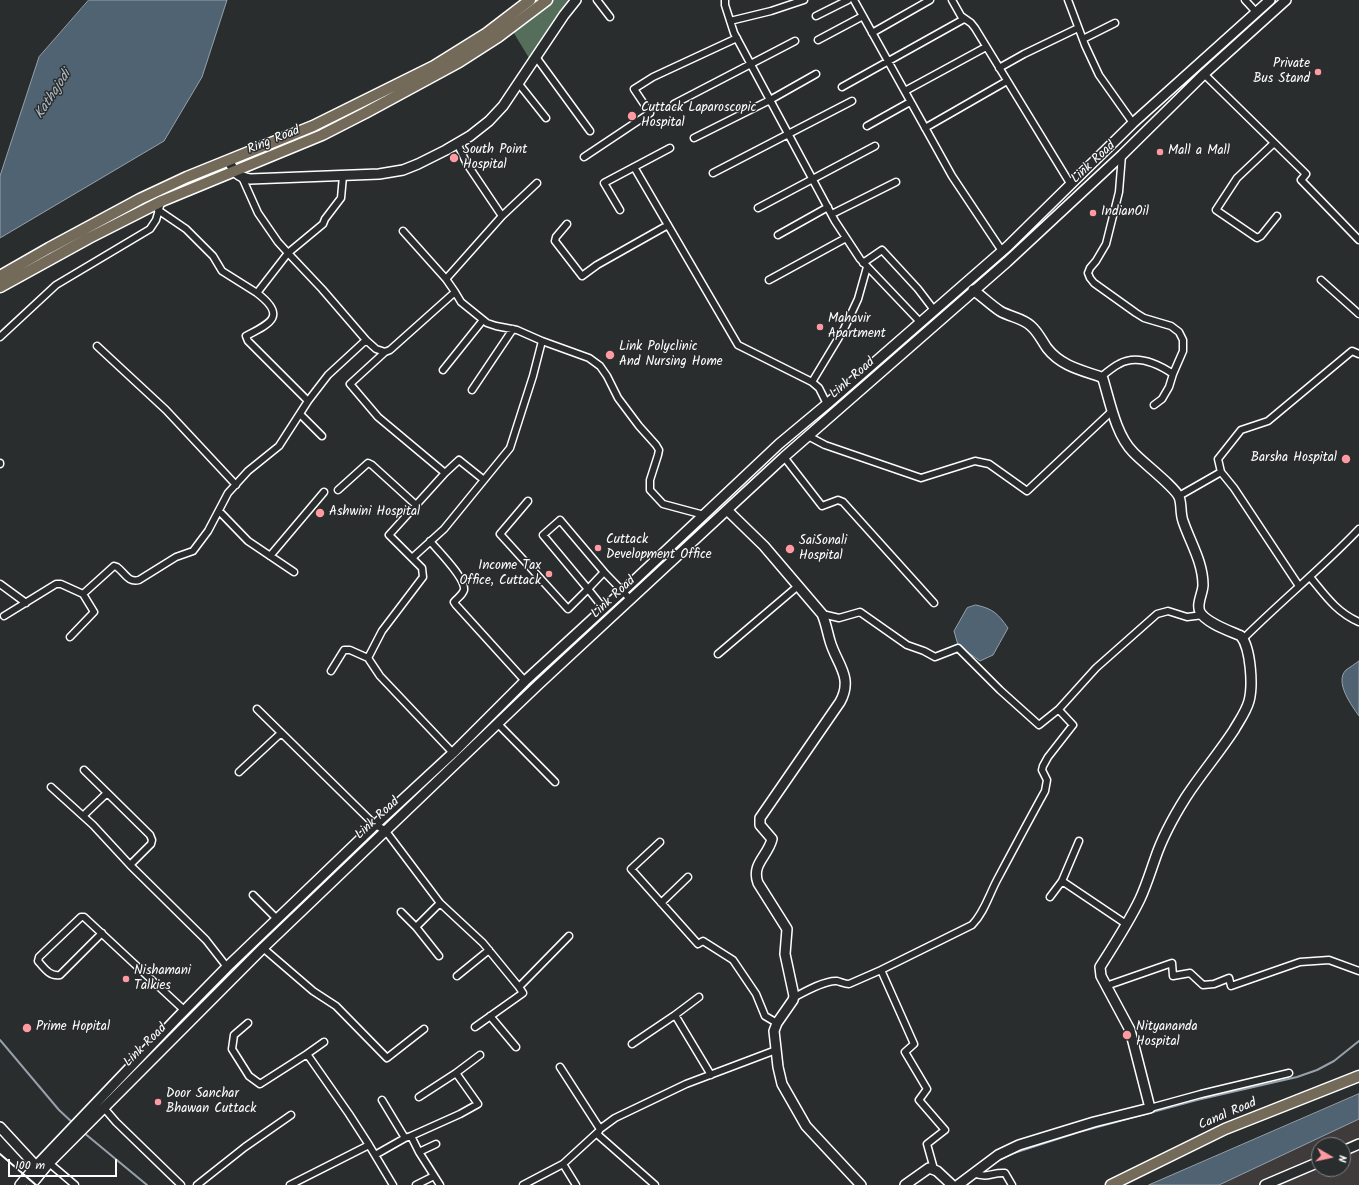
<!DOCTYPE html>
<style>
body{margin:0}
#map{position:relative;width:1359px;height:1185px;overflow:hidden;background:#2a2d2e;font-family:Kalam,sans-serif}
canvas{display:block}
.north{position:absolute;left:1311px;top:1137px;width:40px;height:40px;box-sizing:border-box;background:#2a2d2e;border:1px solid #7f8182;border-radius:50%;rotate:99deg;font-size:11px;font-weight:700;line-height:16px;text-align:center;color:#fff}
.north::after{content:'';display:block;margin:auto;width:14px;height:18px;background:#ff9aa2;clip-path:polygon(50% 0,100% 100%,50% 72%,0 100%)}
.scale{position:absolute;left:8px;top:1159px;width:109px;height:18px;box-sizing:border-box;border:2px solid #fff;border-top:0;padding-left:5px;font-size:12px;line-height:14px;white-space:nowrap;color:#fff;-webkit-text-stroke:3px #2a2d2e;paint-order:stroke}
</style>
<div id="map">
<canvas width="1359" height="1185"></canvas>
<div class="north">N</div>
<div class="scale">100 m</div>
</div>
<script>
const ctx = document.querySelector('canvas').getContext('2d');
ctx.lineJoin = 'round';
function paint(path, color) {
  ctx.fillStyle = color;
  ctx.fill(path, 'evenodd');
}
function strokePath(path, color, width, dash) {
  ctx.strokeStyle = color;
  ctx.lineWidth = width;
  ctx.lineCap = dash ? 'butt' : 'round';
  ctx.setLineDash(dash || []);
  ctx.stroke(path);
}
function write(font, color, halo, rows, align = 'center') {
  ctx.font = font + ' Kalam,sans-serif';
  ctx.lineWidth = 3;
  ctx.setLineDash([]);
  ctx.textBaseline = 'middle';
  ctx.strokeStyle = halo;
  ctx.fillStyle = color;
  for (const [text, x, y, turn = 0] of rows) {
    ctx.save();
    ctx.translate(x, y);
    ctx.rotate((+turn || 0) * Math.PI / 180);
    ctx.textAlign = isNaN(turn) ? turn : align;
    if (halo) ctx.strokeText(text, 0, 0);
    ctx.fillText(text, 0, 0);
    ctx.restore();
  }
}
paint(new Path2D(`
 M 1359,1119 L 1359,1185 L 1219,1185 ZM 1319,1145 L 1343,1145 L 1343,1169 L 1319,1169 Z`), '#3e3b3a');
paint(new Path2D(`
 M 552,0 L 572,0 L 556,19 L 529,58 L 512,30 Z`), '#556e5c');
const water = new Path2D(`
 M 89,0 L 227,0 L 202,77 L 164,141 L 0,238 L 0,176 L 39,57 Z
 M 976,605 C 994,609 998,614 1008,628 L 993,655 L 980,661 L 958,645 L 954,631 L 967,608 Z
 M 1359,661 L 1359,716 C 1352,706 1334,682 1346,670 C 1350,667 1355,664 1359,661 Z
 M 1359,1094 L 1359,1119 L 1219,1185 L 1149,1185 Z`);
paint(water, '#506373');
strokePath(water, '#96a1ab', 1);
strokePath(new Path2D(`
 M 0,1040 L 59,1110 L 74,1124
 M 83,1132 L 147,1185
 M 997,1161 L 1011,1154 L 1079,1132 L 1197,1100 L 1297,1077 L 1317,1070 L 1334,1061 L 1359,1041
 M 967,1185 L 973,1179`), '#96a1ab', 2);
const street = new Path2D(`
 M 597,0 L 610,17
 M 725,0 L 725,5 L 734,33 L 835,221 L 860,259 L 921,323
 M 854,0 L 952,176 L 1002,251
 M 952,0 L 961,16 L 971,23 L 975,28 L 1071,185
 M 1068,0 L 1085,45 L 1099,75 L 1133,123
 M 1245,0 L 1256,12
 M 816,16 L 848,0
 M 730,21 L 771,11 L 804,0
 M 872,33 L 930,0
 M 1083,39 L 1115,23
 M 818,40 L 863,16
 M 536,57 L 590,131
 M 999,68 L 1024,54 L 1078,28
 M 1204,74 L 1306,174 L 1301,180 L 1359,240
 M 519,84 L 546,118
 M 842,87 L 964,19
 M 905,91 L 986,47
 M 674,104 L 795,41
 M 867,126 L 910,102
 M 925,128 L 1007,81
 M 694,138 L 770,100 L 816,74
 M 1274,143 L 1237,178 L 1216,210 L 1257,238 L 1261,236 L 1277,216
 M 1122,155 L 1119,192 L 1106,244 L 1096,261 L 1090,268 L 1088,273 L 1090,278 L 1094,283 L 1136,313 L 1144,318 L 1171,326 L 1179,332 L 1183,340 L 1183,351 L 1173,374 L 1169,387 L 1162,399 L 1154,405
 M 584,157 L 650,113 L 634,89 L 653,77 L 737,38
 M 634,167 L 738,345 L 812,382 L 819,388 L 827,404
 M 713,173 L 852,101
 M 241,175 L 258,213 L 278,242 L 288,253 L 322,289 L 366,340 L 376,349 L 385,352 L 390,350 L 455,292 L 461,302 L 487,323 L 496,326 L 517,330 L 542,341 L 589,358 L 600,366 L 607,376 L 618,398 L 639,426 L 656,445 L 659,450 L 658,455 L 650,480 L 650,490 L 663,504 L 704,515
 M 758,208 L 875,146
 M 158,210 L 186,229 L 213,256 L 222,271 L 257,293 L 288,253 L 323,224 L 325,219 L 341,198 L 343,176
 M 620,210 L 604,183 L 670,148
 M 832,214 L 896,182
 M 502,216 L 537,183
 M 567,224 L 556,237 L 555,241 L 582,276 L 597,265 L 668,225
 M 403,231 L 446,279 L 502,216 L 467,164 L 457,143
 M 778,235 L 828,207
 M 863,263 L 882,250 L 918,289 L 934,310
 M 446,279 L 455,292
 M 769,280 L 846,238
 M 1321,280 L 1359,314
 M 257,293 C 287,316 271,323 246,336 L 248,341 L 308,401
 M 0,337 L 56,285 L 150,229 L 156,220 L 160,206
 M 97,346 L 166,410 L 236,485
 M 385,352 L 350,384 L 378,417 L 445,473 L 389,535 L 412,558
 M 443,370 L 483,320
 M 1101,377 C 1107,372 1113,367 1119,364 C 1137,354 1158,364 1173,374
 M 812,382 L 844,329 L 858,299 L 867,267
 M 472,390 L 513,329
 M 300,414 L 322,436
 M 808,436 L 825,445 L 921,478 L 975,461 L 989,464 L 1027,491 L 1112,411
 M 784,457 L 822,506 L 838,500 L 843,502 L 934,603
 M 0,463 L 0,464
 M 1221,472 L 1218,459 L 1241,430 L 1268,421 L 1352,351 L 1359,354
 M 445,473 L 459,460 L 484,480
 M 338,490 L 368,463 L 372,465 L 416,505
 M 1179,496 L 1221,472 L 1234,488 L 1299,586
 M 528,501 L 500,534 L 568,609 L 588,589 L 604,609
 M 219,511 L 248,541 L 294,572
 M 430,541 C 438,551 466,578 464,590 C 462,596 457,598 454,602 L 456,605 L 525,681
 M 270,556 L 324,492
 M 604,572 L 560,520 L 543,535 L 588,589 L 604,572 L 631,600
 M 1310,577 C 1325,595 1336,612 1359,622
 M 0,584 L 26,603
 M 822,614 L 839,618 L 860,612 L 907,645 L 924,651 L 935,657 L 958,648 L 1000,690 L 1039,725 L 1059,709
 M 4,616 L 56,584 L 61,584 L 83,594 L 114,566 L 117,567 C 125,573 128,583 139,580 L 176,557 L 193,551 L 208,531 L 228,493 L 248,471 L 279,446 L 308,401 L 328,375 L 366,340
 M 70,637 L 94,612 L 83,594
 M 1243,639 C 1281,601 1322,568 1359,529
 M 718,654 L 798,586
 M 368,658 L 382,631 L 423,577 L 422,568 L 412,558 L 444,529 L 510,448 L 533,376 L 542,341
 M 331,671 L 344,650 L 350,650 L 368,658 L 380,676 L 453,753
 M 257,709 L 375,825 L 385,830 L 440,903 L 483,943 L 519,987 L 569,936
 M 498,724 L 555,782
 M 84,770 L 150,835 L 152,840 L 151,844 L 130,865
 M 239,772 L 281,733
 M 51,787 L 93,825 L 130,865 L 206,940 L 227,967
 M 83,816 L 107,793
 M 1079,841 L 1062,881 L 1126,924
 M 660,842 L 631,869 L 698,944 L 703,941 L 733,960 L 756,994 L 765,1016 L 777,1023
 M 253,895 L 277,919
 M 1050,897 L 1062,881
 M 661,903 L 688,877
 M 401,912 L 416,927
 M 102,933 L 60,975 C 50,977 44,968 38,961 L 39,957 L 81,917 L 84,917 L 184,1010
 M 263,948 L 313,991 L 336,1006 L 387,1058 L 424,1029
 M 439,956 L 416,927 L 440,903
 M 881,970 L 914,1044 L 905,1052 L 927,1089 L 919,1100 L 945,1130 L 927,1144 L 934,1169
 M 457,976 L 489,950
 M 1106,986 L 1172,963 L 1173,976 L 1190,973 L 1203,985 L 1214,984 L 1229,978 L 1231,986 L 1300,962 L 1329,960 L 1359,971
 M 699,997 L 675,1015 L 711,1075
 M 793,998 C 804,992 825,980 837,981 C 841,982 845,984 849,984 L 881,970 L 972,925 C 984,913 989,895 997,880 C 1013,850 1029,820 1045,791 L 1047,780 L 1042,770 L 1043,766 L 1048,757 L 1073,725 L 1059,710 L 1059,709 L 1096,668 L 1157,614 L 1168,611 L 1187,617 L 1203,615
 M 490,1016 L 516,1047
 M 248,1023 L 234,1035 L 232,1049 L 249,1076 L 260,1084 L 307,1054
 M 475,1027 L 523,993 L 519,987
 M 324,1042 L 307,1054 L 349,1114 L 369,1145
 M 632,1044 L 675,1015
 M 560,1067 L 600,1129
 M 419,1097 L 456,1073
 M 382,1100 L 405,1138 L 411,1136
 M 104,1108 L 116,1122 L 181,1185
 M 1150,1108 L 1201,1094 L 1289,1073
 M 597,1134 L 655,1185
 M 419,1152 L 436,1144
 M 375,1155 L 405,1138
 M 49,1163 L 75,1185
 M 563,1164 L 576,1185
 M 973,1173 C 989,1179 991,1172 1005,1173 L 1012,1185
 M 197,1185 L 245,1147 L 291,1115
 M 290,1185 L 369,1145 L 393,1185
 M 416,1185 L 434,1176
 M 440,1185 L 419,1152 L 411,1136 L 460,1114 L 478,1104 L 456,1073 L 480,1055
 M 523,1185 L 563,1164 L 599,1131 L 600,1129 L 615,1118 L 686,1084 L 776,1050`);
const secondary = new Path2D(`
 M 229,161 C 234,172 238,177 250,179 L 379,174 L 403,170 L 418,164 L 446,150 L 470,136 L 489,121 L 503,106 L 564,15 L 576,0
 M 727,510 L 764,546 L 822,614 C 826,623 827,631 830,641 C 836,663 854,677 840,702 L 760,818 L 760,825 L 772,839 C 768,856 751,864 758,883 L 787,929 L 785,954 L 794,996 L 793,1000 L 777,1023 L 774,1031 L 778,1067 L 782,1084 L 806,1126 L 861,1185
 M 0,1127 L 36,1166
 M 1343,1151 L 1359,1144
 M 20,1185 L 36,1166 L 177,1018 L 227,967 L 375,825 L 453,753 L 525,681 L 623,591 L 779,444 L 827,404 L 1008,246 L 1133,123 L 1270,0
 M 31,1185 L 49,1163 L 263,948 L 538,685 L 784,457 L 1007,262 L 1122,155 L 1204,74 L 1286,0
 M 905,1185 L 929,1168 L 937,1171 L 952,1185
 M 958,1185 L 998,1155 L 1019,1145 L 1094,1122 L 1150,1108 L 1130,1030 L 1101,976 L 1100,967 C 1114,945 1129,922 1140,899 C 1146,886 1150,873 1155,859 C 1162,838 1174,816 1186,797 C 1201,774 1219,753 1234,730 C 1239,721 1246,712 1249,701 C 1253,686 1251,649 1241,636 C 1230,631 1206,623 1200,612 C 1196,604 1203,593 1203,585 C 1203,562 1190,542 1183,521 C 1180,513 1182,504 1179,497 C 1175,487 1142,462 1133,452 C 1116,435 1110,402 1103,379 L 1101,377 C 1081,370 1061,366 1047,348 C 1042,341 1038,332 1031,326 C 1023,318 1010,317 1000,311 C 991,305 983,297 973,290
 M 1265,1185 L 1319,1162`);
const primary = new Path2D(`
 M 0,276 L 49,248 L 140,199 L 187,177 L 313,126 L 434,66 L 487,33 L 530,0
 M 0,287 L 89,238 L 162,201 L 322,135 L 365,113 L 459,62 L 498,37 L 547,0
 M 1111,1185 L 1225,1129 L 1359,1076`);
strokePath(street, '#fff', 9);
strokePath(secondary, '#fff', 12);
strokePath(primary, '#fff', 13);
strokePath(street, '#2a2d2e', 6);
strokePath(secondary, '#2a2d2e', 9);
strokePath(primary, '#746a5a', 10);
strokePath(new Path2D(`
 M 0,1154 L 36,1185`), '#fff', 2);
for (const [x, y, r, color] of [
 [1318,72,4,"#ff9aa2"],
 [632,116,5,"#ff9aa2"],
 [1160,152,4,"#ff9aa2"],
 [454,158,5,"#ff9aa2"],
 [1093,213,4,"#ff9aa2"],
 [820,327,4,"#ff9aa2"],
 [610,355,5,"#ff9aa2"],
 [1346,459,5,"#ff9aa2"],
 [320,513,5,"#ff9aa2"],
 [598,548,4,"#ff9aa2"],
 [790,549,5,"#ff9aa2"],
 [549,574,4,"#ff9aa2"],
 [126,979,4,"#ff9aa2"],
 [27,1028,5,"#ff9aa2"],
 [1127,1035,5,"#ff9aa2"],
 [158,1102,4,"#ff9aa2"]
]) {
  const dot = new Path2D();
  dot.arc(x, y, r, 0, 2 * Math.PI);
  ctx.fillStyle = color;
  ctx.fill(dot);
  strokePath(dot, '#2a2d2e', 1.5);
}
write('13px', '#fff', '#2a2d2e', [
 ["Private",1310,65,"right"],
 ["Bus Stand",1310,80,"right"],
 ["Cuttack Laparoscopic",641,109],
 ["Hospital",641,124],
 ["South Point",463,151],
 ["Hospital",463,166],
 ["Mall a Mall",1168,152],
 ["IndianOil",1101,213],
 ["Mahavir",828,320],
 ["Apartment",828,335],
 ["Link Polyclinic",619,348],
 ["And Nursing Home",619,363],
 ["Barsha Hospital",1337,459,"right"],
 ["Ashwini Hospital",329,513],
 ["Cuttack",606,541],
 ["Development Office",606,556],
 ["SaiSonali",799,542],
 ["Hospital",799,557],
 ["Income Tax",541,567,"right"],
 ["Office, Cuttack",541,582,"right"],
 ["Nishamani",134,972],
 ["Talkies",134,987],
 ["Prime Hopital",36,1028],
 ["Nityananda",1136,1028],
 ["Hospital",1136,1043],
 ["Door Sanchar",166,1095],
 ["Bhawan Cuttack",166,1110]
], 'left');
write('13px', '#fff', '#2a2d2e', [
 ["Ring Road",274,141,-22],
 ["Link Road",1094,163,-43],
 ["Link Road",853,379,-41],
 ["Link Road",614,598,-43],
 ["Link Road",378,819,-43],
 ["Link Road",146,1046,-45],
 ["Canal Road",1228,1115,-23]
]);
write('italic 14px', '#b0b9c0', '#2a2d2e', [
 ["Kathajodi",54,95,-57]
]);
</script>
